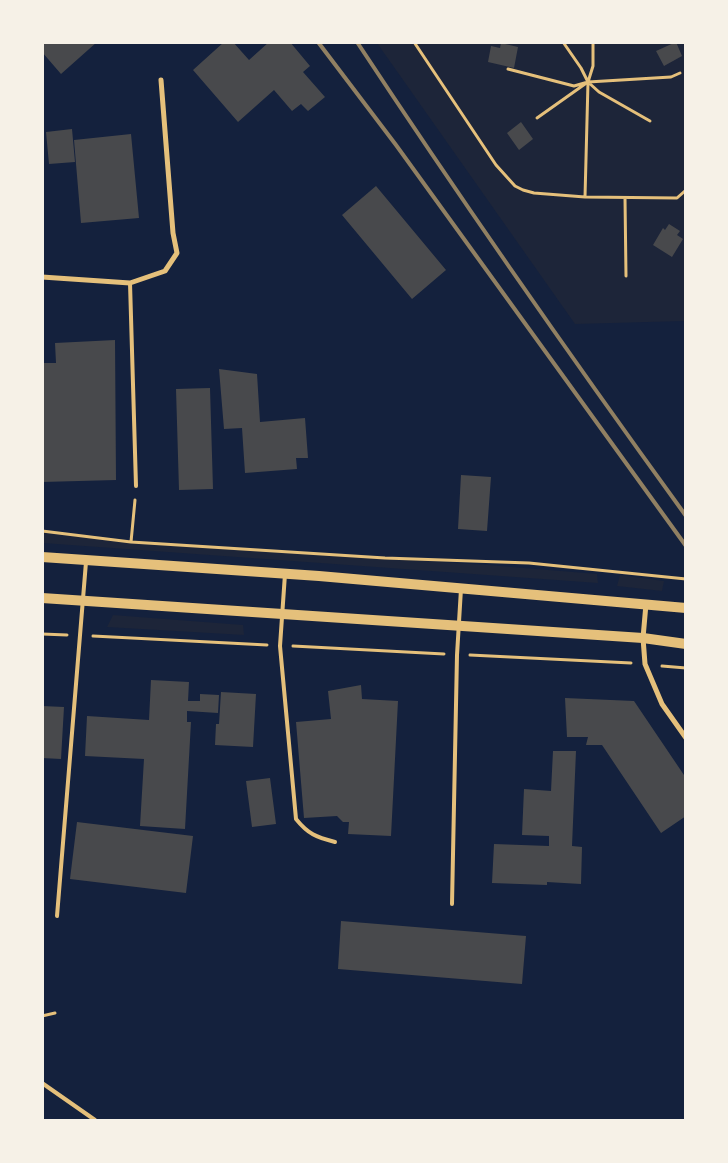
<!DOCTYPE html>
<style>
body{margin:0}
#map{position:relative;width:728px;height:1163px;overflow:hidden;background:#14213d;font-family:"Times New Roman",serif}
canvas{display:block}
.frame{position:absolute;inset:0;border:44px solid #f6f1e7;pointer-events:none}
</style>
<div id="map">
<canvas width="728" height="1163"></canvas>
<div class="frame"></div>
</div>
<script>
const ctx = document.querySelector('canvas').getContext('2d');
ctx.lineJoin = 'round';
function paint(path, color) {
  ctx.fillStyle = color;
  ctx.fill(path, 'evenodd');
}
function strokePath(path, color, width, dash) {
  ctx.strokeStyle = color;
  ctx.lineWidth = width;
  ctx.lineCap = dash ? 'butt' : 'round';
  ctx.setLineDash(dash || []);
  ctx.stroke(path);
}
paint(new Path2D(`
 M 377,43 L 685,43 L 685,321 L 575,324 Z
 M 42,533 L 140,543 L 488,565 L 597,574 L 598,583 L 43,543 Z
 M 620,575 L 664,581 L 662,591 L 617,586 Z
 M 113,615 L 243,625 L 244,635 L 107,627 Z`), '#1d2539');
paint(new Path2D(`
 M 42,42 L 97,42 L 61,74 L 42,52 Z
 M 224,42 L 233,42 L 249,60 L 269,42 L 290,42 L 310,66 L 303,72 L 325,97 L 308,111 L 301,104 L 292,111 L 274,90 L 238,122 L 193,70 Z
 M 676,42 L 682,56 L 664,66 L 656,51 Z
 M 501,43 L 518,47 L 514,68 L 488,62 L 491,46 L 500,48 Z
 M 521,122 L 533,139 L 519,150 L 507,133 Z
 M 72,129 L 75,162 L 49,164 L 46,132 Z
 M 131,134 L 139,218 L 81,223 L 74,140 Z
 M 376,186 L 446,270 L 412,299 L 342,215 Z
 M 669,224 L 680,231 L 677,235 L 683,239 L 672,257 L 653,245 L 663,228 L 665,230 Z
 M 115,340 L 116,480 L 42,482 L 42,363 L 56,363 L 55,343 Z
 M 219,369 L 257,374 L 260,422 L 305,418 L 308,458 L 296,458 L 297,469 L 245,473 L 242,428 L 224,429 Z
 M 210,388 L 213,489 L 179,490 L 176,389 Z
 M 461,475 L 491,477 L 487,531 L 458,529 Z
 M 151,680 L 189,682 L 188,701 L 200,701 L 200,694 L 219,695 L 218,713 L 187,711 L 187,722 L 191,722 L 185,829 L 140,826 L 144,759 L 85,756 L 87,716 L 149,720 Z
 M 361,685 L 362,699 L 398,701 L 391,836 L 348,834 L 349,822 L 343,822 L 337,816 L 304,818 L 296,722 L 331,719 L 328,691 Z
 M 221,692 L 256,694 L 253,747 L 215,745 L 216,724 L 219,724 Z
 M 565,698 L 634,701 L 686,778 L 686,816 L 661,833 L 602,745 L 586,745 L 588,737 L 567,737 Z
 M 42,706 L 64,707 L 61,759 L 42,758 Z
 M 553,751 L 576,751 L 572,846 L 582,847 L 581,884 L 547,882 L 547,885 L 492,883 L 494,844 L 549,846 L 549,836 L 522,835 L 524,789 L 551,791 Z
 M 270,778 L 276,824 L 252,827 L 246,781 Z
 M 77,822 L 193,836 L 186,893 L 70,879 Z
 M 341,921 L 526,936 L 522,984 L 338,969 Z`), '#48494c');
strokePath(new Path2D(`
 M 414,42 L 496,165 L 515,186 L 523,190 L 534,193 L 585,197 L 677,198 L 686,190
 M 563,42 L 581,68 L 588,82 L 599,92 L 650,121
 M 508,69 L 574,86 L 588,82 L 671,77 L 680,73
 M 537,118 L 585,84
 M 585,197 L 588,82 L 593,66 L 593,42
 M 625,198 L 626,276
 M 42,531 L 131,542 L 385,558 L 529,563 L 686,579
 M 131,542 L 135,500
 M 42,634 L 67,635
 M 93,636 L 267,645
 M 293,646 L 444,654
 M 470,655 L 631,663
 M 662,666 L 686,668
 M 42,1016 L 55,1013`), '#e5c07b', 3);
strokePath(new Path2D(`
 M 130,283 L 136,486
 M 285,574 L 280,646 L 296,819 C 308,834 316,837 335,842
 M 452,904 L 457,655 L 461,589
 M 57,916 L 86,562
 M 42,1083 L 95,1120`), '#e5c07b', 4);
strokePath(new Path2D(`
 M 42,277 L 130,283 L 165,271 L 177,253 L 173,233 L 161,80
 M 646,604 L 643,638 L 645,664 L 662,704 L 686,738`), '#e5c07b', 5);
strokePath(new Path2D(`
 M 42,557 L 319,576 L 686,608
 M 42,598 L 643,638 L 686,644`), '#e5c07b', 10);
strokePath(new Path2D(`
 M 318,42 L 396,145 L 686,546
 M 357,42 C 463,203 573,360 686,516`), '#918062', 4);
</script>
